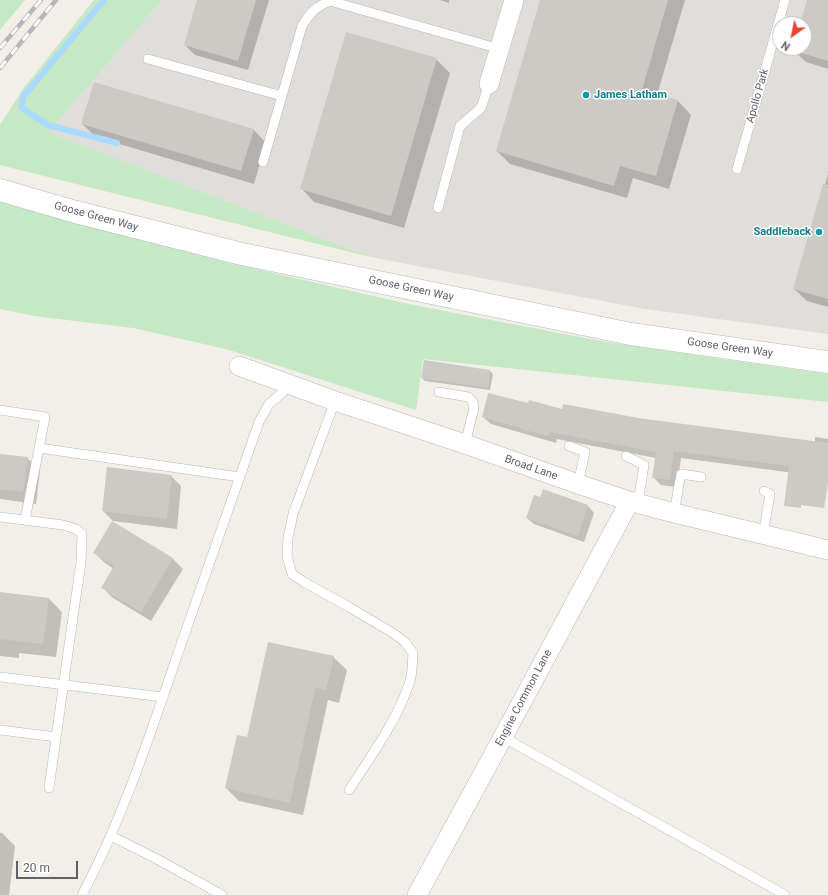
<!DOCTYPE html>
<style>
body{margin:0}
#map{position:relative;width:828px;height:895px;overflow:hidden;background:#f1efe8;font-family:Roboto,sans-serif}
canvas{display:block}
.north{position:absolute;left:772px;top:16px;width:40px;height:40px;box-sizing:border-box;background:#fff;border:1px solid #bfc1c3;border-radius:50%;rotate:213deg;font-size:11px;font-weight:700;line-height:16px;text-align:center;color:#5f6368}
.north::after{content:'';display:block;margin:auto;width:14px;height:18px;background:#ea4335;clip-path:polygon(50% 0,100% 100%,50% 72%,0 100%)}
.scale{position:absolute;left:16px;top:861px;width:62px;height:18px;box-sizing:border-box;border:2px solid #5f6368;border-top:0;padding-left:5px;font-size:12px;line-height:14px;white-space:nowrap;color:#5f6368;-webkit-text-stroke:3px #fff;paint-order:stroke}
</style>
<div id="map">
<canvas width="828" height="895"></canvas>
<div class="north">N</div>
<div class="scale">20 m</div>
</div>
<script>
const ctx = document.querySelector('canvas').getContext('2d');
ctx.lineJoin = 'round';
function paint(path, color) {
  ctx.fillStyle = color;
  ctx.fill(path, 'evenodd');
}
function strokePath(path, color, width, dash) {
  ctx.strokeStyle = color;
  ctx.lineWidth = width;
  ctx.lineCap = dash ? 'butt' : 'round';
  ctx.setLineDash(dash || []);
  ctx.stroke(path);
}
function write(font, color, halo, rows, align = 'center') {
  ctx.font = font + ' Roboto,sans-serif';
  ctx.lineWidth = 3;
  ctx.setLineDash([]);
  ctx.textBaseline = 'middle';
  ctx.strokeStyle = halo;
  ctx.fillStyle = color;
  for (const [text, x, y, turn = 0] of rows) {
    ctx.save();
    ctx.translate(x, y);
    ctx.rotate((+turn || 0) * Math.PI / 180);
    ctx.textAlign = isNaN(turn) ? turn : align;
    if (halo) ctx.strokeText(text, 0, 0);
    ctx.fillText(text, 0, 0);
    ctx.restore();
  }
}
paint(new Path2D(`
 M 162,0 L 828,0 L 828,334 L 645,309 L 370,257 L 47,132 ZM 780,24 L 804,24 L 804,48 L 780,48 Z`), '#e0deda');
paint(new Path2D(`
 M 0,0 L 25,0 L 0,30 Z
 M 94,0 L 162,0 L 48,132 L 370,257 L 0,165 L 0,125 L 23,89 Z
 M 0,198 L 60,216 L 230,263 L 408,304 L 595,340 L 735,361 L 828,374 L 828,402 L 423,359 L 416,410 L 226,349 L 133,328 L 34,316 L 0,309 Z`), '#c5e8c5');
paint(new Path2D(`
 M 198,0 L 269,0 L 248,70 L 195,55 L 185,45 Z
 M 440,0 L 449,0 L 449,3 Z
 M 541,0 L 685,0 L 657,95 L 678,101 L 691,115 L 669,189 L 633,178 L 627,198 L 510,164 L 497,151 Z
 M 808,0 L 828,0 L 828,69 L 806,62 L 793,50 L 794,48 L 804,48 L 804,24 L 801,24 Z
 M 436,59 L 450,73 L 404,228 L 314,202 L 301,188 Z
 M 82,124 L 253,129 L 266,143 L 254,184 L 96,137 Z
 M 828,174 L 828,307 L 807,301 L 794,289 Z
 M 490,371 L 493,374 L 490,390 L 425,381 L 422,378 Z
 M 529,405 L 563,410 L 815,442 L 815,437 L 828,439 L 828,480 L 794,473 L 681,458 L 677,487 L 661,485 L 654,478 L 656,458 L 557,439 L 556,443 L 491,424 L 483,417 Z
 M 0,455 L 27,458 L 40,470 L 36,504 L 0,499 Z
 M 171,476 L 181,486 L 177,529 L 113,521 L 103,511 Z
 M 588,506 L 594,513 L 584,542 L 534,524 L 527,518 Z
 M 113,523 L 173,559 L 183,569 L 151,621 L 113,598 L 103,588 L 114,569 L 105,563 L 95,553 Z
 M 0,593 L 49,599 L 62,612 L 56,657 L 19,653 L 19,658 L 0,656 Z
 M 333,657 L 347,670 L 339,703 L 328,700 L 303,815 L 239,801 L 226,788 L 248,739 Z
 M 0,833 L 2,833 L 15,846 L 9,895 L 0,895 Z`), '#0003');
strokePath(new Path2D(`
 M 104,0 L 23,97 L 22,108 L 48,125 L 117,143`), '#aadaff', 6);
paint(new Path2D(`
 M 197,0 L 256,0 L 238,61 L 184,45 Z
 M 540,0 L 668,0 L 642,90 L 678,100 L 656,176 L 620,166 L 614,186 L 496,151 Z
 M 807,0 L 828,0 L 828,61 L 792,50 L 793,48 L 804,48 L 804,24 L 800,24 Z
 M 346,32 L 437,58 L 391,216 L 300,189 Z
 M 94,82 L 254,129 L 241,171 L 81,124 Z
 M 823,184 L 828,185 L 828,299 L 793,289 Z
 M 424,360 L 490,370 L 488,388 L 421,378 Z
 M 488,393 L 528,403 L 529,400 L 562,409 L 563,404 L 638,418 L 828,443 L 828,483 L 824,508 L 801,505 L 801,508 L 784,506 L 789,466 L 674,451 L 670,480 L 652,478 L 656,452 L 550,432 L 548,436 L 521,429 L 521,428 L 482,417 Z
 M 0,454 L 28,457 L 23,492 L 0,489 Z
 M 107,467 L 172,475 L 167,519 L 102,511 Z
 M 543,489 L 588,505 L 578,536 L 526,518 L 534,495 L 540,497 Z
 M 112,521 L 173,558 L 141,612 L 101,588 L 114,566 L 93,553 Z
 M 0,592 L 49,598 L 43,644 L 0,639 Z
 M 268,642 L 334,656 L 326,690 L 315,688 L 290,803 L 225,788 L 237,735 L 247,737 Z`), '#cccac5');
const service = new Path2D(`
 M 148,59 L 282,96
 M 263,162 L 302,26 C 310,13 315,7 330,1 L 500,49
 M 737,169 L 785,0
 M 438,208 L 460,126 L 481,108 L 489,84
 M 439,392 L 468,397 L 473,402 L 474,408 L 465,444
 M 335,401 L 293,514 L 288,538 L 287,556 L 292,574 L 304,582 L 349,607 L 393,633 L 405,642 L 413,653 C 412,663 413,675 409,684 C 397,720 370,758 349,790
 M 0,410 L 45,417 L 39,448
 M 569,446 L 585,452 L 578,484
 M 626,456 L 644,465 L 638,503
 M 674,513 L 681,474 L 701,477
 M 0,517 L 63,525 L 76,529 L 82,534 L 81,563 L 74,610 L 49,788
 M 25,520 L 39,448 L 240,477
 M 763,535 L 770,494 L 764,491
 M 0,677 L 163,697
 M 0,730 L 56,737
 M 503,737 L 785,895
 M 111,836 L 155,858 L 222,895
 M 82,895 C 123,818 150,735 178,653 C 205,576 232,499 259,422 L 269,404 L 291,385`);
const minor = new Path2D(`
 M 489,84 L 514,0
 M 239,366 L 335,401 L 465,444 L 578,484 L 629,501 L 674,513 L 828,550
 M 417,895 L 503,737 L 625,510 L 629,501`);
const secondary = new Path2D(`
 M 0,190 L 72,211 L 242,254 L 631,334 L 828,362`);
strokePath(service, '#b5b8bc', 10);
strokePath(minor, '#b5b8bc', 20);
strokePath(secondary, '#b6babf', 23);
strokePath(service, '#fff', 9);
strokePath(minor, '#fff', 19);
strokePath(secondary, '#fff', 22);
const rail = new Path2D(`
 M 0,48 L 41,0
 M 0,68 L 56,0`);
strokePath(rail, '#b6b7b8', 4.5);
strokePath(rail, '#fff', 3, [9]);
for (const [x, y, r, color] of [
 [586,95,4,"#0f9aa8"],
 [819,232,4,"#0f9aa8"]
]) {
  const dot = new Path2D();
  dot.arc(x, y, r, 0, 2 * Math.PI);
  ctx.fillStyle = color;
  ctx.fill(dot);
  strokePath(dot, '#fff', 1.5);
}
write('bold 11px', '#0d838f', '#fff', [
 ["James Latham",594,95],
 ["Saddleback",811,232,"right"]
], 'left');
write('11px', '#5f6368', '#fff', [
 ["Apollo Park",758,96,-74],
 ["Goose Green Way",96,217,15],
 ["Goose Green Way",411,289,12],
 ["Goose Green Way",730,348,8],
 ["Broad Lane",531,468,19],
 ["Engine Common Lane",524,698,-62]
]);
</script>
